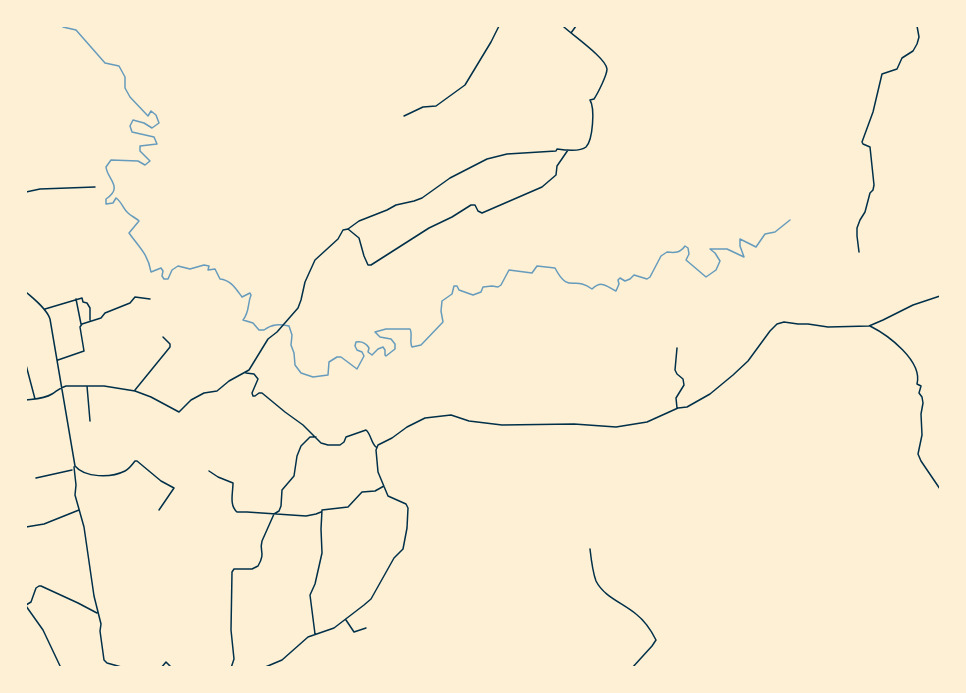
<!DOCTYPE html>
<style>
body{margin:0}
#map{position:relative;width:966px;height:693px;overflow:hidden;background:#fdf0d5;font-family:Figtree,sans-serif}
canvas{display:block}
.frame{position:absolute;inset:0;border:27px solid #fdf0d5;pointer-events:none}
</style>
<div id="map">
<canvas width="966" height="693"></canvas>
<div class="frame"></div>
</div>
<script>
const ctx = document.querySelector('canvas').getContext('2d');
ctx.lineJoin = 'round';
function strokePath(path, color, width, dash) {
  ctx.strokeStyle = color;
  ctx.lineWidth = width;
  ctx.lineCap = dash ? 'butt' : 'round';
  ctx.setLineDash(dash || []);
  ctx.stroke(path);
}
strokePath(new Path2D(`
 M 63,26 L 63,27 L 76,30 L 105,63 L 119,66 L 125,77 L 125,88 L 130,97 L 148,116 L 151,111 L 156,115 L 159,123 L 152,128 L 144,123 L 133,120 L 130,126 L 132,132 L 154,137 L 157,144 L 140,146 L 140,151 L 150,161 L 145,165 L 138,161 L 111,160 L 106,167 C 107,179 124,187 106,199 L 106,204 L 113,203 L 116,198 C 122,202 123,209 128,213 C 131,216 136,218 139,221 L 129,233 C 139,247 148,254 151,272 L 161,268 L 163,271 L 162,276 L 164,279 L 168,279 L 172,270 L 178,266 L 190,269 L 204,265 L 209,266 L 208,270 L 215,269 L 220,279 C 231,280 236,289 242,297 L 250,293 L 251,295 C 247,305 250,311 243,320 L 253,323 L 259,330 L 264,330 C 272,324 279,324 289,326 L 292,335 L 291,345 L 294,353 L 295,365 L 301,373 L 313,377 L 328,375 L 329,362 L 337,357 L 341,357 L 357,369 L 364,356 L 362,352 L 357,350 L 355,346 L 356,342 C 362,341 366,343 369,348 L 368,352 L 372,355 L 378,349 L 383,347 L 385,350 L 385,355 L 386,356 L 395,349 L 395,344 L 391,339 L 380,337 L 375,332 L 386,329 L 410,329 C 413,335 409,341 412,347 L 421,345 L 443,322 L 441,311 L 442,301 L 452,294 L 454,286 L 457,286 L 459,290 L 473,295 L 481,292 L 483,287 L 492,286 L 498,287 L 501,285 L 509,270 L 532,273 L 537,266 L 555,268 C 569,295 574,275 592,289 C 602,280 606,286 616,291 L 619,284 L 618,280 L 620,278 L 625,281 L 630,279 L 634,275 L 647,279 L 650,277 L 661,256 L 667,252 C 675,253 680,253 685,246 L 688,248 L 689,254 L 686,260 L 706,277 L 716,270 L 720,261 L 715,253 L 710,249 L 727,249 L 744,257 L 740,246 L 740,239 L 756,247 L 765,234 L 775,232 L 790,220`), '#669bbc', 1.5);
strokePath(new Path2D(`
 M 571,33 L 576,26
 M 404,116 L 423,107 L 436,106 L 465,85 L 491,42 L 499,26
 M 26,192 L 40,189 L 95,187
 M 348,229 L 359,238 L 364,256 L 368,265 L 371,265 L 429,228 L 452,217 L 471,205 L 475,205 L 478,211 L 482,213 L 542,187 L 556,175 L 557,166 L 568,150
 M 859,252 L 857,236 L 857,228 L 860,220 L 865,212 L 870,193 L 873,190 L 874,185 L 870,147 L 863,144 L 862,142 L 873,112 L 882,74 L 897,69 L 902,58 L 913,51 L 917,44 L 919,37 L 917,26
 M 26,292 C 34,299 47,309 50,319 L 75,466 C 85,478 111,478 125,471 C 129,469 132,465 135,461 L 137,461 L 161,481 L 174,488 L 159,510
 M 76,299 L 81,324
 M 45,309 L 82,298 L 83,302 L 87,303 L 90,308 L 90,320
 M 870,326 C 888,335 923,361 917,384 L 921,386 L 919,393 L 922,397 L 923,403 L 921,414 L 922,435 L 918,454 L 921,461 L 940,489
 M 677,348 L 675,370 L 677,374 L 683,379 L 684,385 L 676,398 L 677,408
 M 58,360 L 84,351 L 80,327 L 82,324 L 101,318 L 105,313 L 130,303 L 135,297 L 150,299
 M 26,365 L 35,399
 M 246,373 L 254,374 L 258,379 L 252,393 L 253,396 L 255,396 L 259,393 L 262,393 L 285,412 L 303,425 L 321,443 L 328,445 L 340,445 L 344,442 L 346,437 L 366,430 C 371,434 371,443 376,447
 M 87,386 L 90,421
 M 135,390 L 170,347 L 170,344 L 163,337
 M 26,400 C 34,399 44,399 52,394 C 57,391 59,388 66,386 L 104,386 L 135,391 L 151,397 L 179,412 L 191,400 L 204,393 L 217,391 L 229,381 L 249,370 L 268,339 L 277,332 L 298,308 L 301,300 L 305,282 L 315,260 L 338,239 L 343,230 L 348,229 L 359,221 L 387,210 L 396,205 L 414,201 L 422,198 L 450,178 L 487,159 L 507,154 L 556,151 L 557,149 C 564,150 580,152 586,147 C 593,140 595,108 590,100 L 594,99 C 598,93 607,75 607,69 C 606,58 572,35 563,26
 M 74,467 L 76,485 L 75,495 L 84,527 L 94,596 L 101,624 L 100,631 L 104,660 L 107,663 L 125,668
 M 209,471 L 218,477 L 233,483 C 233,493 229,505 237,512 L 247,512 L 306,516 L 316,514 L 321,512
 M 36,478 L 72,470
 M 26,527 L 44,524 L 79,510
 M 590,549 C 591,558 593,573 596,581 C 604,597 623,603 636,614 C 645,621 651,630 656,640 L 652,646 L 632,668
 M 26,605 L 31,602 L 36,588 L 39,586 L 41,586 L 78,603 L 97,613
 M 26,606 L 43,630 L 61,668
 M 346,620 L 354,632 L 366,628
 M 315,634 L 310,595 L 315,584 L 322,553 L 321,529 L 322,510 L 348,507 L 362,492 L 375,491 L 384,486
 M 161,668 L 166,662 L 172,668
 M 231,668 L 234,659 L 231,630 L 232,572 L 234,569 L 252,569 L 258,566 C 266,552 259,552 262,541 L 274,514 L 279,511 L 281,506 L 282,490 L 294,476 L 297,456 L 301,446 L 310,437 L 316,437
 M 263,668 L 282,660 L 308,637 L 334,628 L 364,605 L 371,599 L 394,558 L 403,549 L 407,528 L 408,508 L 406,504 L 388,496 L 378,472 L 376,450 L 378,445 L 392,438 L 407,427 L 425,418 L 451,415 L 469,421 L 502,425 L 574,424 L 616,427 L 647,422 L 678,408 L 687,407 L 710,394 L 733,375 L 748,361 L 770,331 L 777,324 L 784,322 L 798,324 L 808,324 L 828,327 L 869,326 L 883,320 L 913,305 L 940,296`), '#003049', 1.5);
</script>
